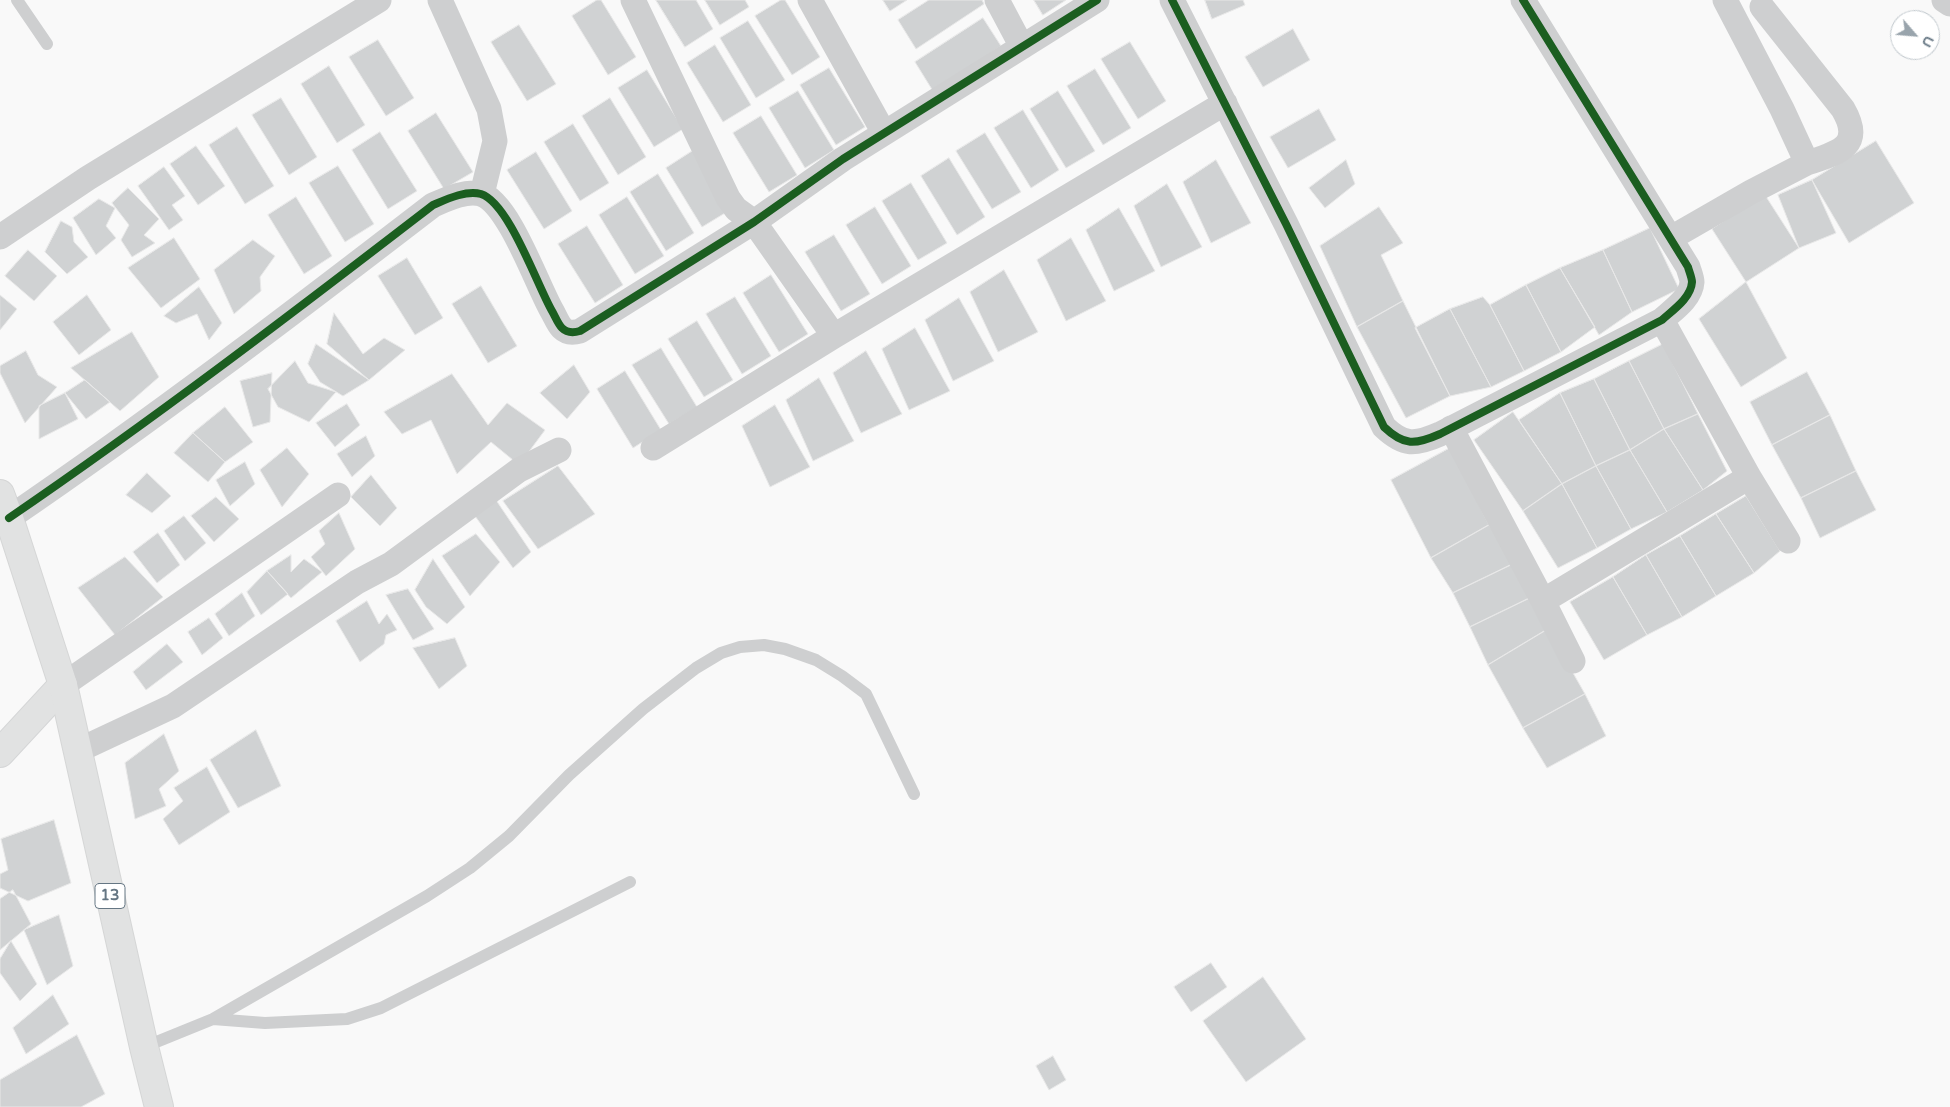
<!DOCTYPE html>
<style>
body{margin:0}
#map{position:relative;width:1950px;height:1107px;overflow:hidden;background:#f9f9f9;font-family:"Varela Round",sans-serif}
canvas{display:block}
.north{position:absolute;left:1890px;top:10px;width:50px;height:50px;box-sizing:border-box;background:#fff;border:1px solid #c1c8cd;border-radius:50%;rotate:117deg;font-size:14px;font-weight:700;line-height:20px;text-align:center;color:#657683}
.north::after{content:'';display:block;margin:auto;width:18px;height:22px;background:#99a4ac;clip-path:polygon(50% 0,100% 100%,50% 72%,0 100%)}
</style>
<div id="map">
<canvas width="1950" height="1107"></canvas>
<div class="north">U</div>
</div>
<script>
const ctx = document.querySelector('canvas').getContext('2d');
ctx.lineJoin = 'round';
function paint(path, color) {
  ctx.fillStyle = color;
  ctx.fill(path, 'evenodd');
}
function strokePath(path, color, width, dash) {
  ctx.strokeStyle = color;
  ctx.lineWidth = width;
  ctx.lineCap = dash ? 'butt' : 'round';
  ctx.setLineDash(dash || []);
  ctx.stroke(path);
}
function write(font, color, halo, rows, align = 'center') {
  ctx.font = font + ' "Varela Round",sans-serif';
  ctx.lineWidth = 5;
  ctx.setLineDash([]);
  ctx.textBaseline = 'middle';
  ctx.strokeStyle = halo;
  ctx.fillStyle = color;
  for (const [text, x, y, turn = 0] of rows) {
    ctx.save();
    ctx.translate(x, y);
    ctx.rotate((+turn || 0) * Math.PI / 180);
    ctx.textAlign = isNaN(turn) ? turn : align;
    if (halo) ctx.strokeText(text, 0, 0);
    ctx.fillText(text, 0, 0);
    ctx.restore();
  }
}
const building = new Path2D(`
 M 597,0 L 601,0 L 636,57 L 608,75 L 572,16 Z
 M 656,0 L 696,0 L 713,29 L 685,47 Z
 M 705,0 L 745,0 L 749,7 L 720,25 Z
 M 781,0 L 785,0 L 820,57 L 792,75 L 755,16 Z
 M 883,0 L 907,0 L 890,11 Z
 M 929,0 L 982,0 L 984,4 L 916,49 L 898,20 Z
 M 1034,0 L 1066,0 L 1043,15 Z
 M 1205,0 L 1243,0 L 1245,5 L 1212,19 Z
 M 983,18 L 1001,46 L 933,91 L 915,62 Z
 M 748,21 L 785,80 L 756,98 L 720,38 Z
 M 519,25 L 556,84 L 527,101 L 491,42 Z
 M 1293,29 L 1310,60 L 1263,87 L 1245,57 Z
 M 378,40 L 414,98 L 386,116 L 349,57 Z
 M 1130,42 L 1166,101 L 1138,119 L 1101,59 Z
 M 715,45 L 751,105 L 723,122 L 687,63 Z
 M 329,66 L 365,125 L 337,143 L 301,84 Z
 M 829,68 L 865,127 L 836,145 L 800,85 Z
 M 1095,69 L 1131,128 L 1103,145 L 1067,86 Z
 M 647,70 L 683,129 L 654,147 L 618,88 Z
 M 798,91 L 834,150 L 805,168 L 769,108 Z
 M 1058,91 L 1095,151 L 1066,168 L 1030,109 Z
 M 281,98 L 317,157 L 289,175 L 252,115 Z
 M 610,98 L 646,157 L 618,175 L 582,116 Z
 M 1319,109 L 1336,140 L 1288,168 L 1270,137 Z
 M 1023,110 L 1059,170 L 1031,188 L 994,128 Z
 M 436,113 L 473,172 L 444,189 L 408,131 Z
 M 761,116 L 797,175 L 769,192 L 733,133 Z
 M 573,124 L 609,183 L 580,201 L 544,142 Z
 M 237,127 L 274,186 L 245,204 L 209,145 Z
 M 380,132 L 417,191 L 388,209 L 352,150 Z
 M 985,133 L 1021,192 L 992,209 L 956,151 Z
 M 1876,141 L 1914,203 L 1849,243 L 1812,180 Z
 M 196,146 L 225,186 L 198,205 L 170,164 Z
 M 694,150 L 730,210 L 702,227 L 666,168 Z
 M 536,152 L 572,211 L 544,229 L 507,170 Z
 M 949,158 L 985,217 L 957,235 L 921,176 Z
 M 1216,160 L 1251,223 L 1211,243 L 1183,182 Z
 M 1346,160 L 1355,184 L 1325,208 L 1309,188 Z
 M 338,166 L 374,224 L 345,242 L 309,183 Z
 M 164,167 L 185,196 L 172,205 L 183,220 L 169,230 L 138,186 Z
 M 658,174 L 694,233 L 666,251 L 630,192 Z
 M 1812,180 L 1836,233 L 1799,248 L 1778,195 Z
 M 911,183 L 947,243 L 918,260 L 882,201 Z
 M 1167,184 L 1202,247 L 1161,267 L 1134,206 Z
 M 128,188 L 159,219 L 144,235 L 155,243 L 132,257 L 121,240 L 129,225 L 112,203 Z
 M 1765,195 L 1799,248 L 1746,282 L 1712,229 Z
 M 296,197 L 332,256 L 304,274 L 268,215 Z
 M 627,197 L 664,256 L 635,274 L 599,215 Z
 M 99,199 L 115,208 L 106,226 L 116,238 L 96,255 L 73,218 Z
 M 875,207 L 911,266 L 882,284 L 846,225 Z
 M 1379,207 L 1403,243 L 1381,255 L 1403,301 L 1357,327 L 1320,246 Z
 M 1119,208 L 1155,271 L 1114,291 L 1086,230 Z
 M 61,221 L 72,227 L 74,242 L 88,257 L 67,274 L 45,252 Z
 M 587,226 L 623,285 L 595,303 L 558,244 Z
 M 1650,228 L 1679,289 L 1632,312 L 1603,250 Z
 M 834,235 L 870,294 L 841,311 L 805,252 Z
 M 174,238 L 200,279 L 161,308 L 128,268 Z
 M 1071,238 L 1106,301 L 1066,321 L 1037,260 Z
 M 253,240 L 275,256 L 260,277 L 261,291 L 234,314 L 214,270 Z
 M 28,250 L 57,276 L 34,301 L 5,276 Z
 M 1603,250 L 1632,312 L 1599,335 L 1560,268 Z
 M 407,258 L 443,318 L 415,335 L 378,276 Z
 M 1560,268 L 1595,327 L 1561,352 L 1526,285 Z
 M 1004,270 L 1038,332 L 998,352 L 970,292 Z
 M 771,275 L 808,334 L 779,352 L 743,293 Z
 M 1746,282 L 1787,358 L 1741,387 L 1699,319 Z
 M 1526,285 L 1561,352 L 1524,371 L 1490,305 Z
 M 481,286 L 517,346 L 488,363 L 452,304 Z
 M 199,287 L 222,323 L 209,340 L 197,314 L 176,323 L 164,316 Z
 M 0,295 L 17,309 L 0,330 Z
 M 87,295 L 111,330 L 79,355 L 53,322 Z
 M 735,297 L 771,356 L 742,374 L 706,314 Z
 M 1483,297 L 1490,305 L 1524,371 L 1491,387 L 1450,309 Z
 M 959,298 L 994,361 L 953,381 L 925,320 Z
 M 1403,301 L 1450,396 L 1406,418 L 1357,327 Z
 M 1450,309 L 1491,387 L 1450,396 L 1415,328 Z
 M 334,313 L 363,354 L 384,338 L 405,350 L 369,380 L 327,344 Z
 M 697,321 L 733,380 L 704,397 L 668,339 Z
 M 915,328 L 950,391 L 909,410 L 882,349 Z
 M 132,332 L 159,377 L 120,411 L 71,368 Z
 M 316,344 L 369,380 L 343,396 L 320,382 L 308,364 Z
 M 1663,344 L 1698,414 L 1664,429 L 1629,361 Z
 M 661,348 L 697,407 L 669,424 L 632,365 Z
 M 26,351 L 38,375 L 57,387 L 25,423 L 0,373 L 0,366 Z
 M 866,351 L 902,414 L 861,433 L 833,373 Z
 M 295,361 L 308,383 L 336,392 L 309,422 L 278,407 L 268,389 Z
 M 1629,361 L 1664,429 L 1630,450 L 1594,379 Z
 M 574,365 L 590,392 L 567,419 L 540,393 Z
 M 625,371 L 661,430 L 633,448 L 597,389 Z
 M 1807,372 L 1830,415 L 1772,445 L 1750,402 Z
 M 272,373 L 270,422 L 253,427 L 240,381 Z
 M 452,374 L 488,425 L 507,403 L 545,430 L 519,465 L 491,442 L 457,474 L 431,420 L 402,434 L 384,412 Z
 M 819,378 L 854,441 L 813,461 L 786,400 Z
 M 1594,379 L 1630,450 L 1596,466 L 1560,393 Z
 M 85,380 L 110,402 L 86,419 L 65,393 Z
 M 65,393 L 78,419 L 39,439 L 39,406 Z
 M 1560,393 L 1596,466 L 1562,484 L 1519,420 Z
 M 347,404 L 360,425 L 335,447 L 316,423 Z
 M 775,405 L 810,467 L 770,487 L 742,426 Z
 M 225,407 L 253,442 L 225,462 L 193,433 Z
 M 1513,412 L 1562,484 L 1523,511 L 1474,440 Z
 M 1698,414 L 1727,471 L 1703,490 L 1664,429 Z
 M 1830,415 L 1856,471 L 1801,498 L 1772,445 Z
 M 1664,429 L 1703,490 L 1667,512 L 1630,450 Z
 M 193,433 L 225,462 L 208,482 L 174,453 Z
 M 366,436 L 375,456 L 352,477 L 337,454 Z
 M 287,448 L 309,474 L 282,507 L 260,470 Z
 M 1450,448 L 1489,525 L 1431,558 L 1391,480 Z
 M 1630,450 L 1667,512 L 1631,529 L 1596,466 Z
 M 245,462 L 255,484 L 230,506 L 216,480 Z
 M 558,466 L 595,514 L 538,549 L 503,501 Z
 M 1596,466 L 1631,529 L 1597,548 L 1562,484 Z
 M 1856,471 L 1876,510 L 1820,538 L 1801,498 Z
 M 147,473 L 171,496 L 152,513 L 126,495 Z
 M 371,475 L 397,508 L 380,526 L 351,497 Z
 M 1562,484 L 1597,548 L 1558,568 L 1523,511 Z
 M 1746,496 L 1780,551 L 1754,573 L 1716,514 Z
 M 216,497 L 239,519 L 214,542 L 191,516 Z
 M 496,500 L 531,552 L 513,568 L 475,516 Z
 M 339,513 L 355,549 L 326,576 L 311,557 L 325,544 L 319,531 Z
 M 1716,514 L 1754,573 L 1716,596 L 1680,536 Z
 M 184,516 L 206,543 L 185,561 L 164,531 Z
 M 1489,525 L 1515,563 L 1453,593 L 1431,558 Z
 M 158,533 L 180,565 L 157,583 L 133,552 Z
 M 476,534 L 500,562 L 470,596 L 442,556 Z
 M 1680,536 L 1716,596 L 1682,617 L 1646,555 Z
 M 291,555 L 291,572 L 304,559 L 322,572 L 291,598 L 267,571 Z
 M 1646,555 L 1682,617 L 1647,635 L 1613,577 Z
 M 125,557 L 163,597 L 115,635 L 78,588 Z
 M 433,559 L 465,607 L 447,624 L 426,607 L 415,590 Z
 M 1515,563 L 1532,597 L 1470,627 L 1453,593 Z
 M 267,571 L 288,594 L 261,615 L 247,592 Z
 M 1613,577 L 1647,635 L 1604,660 L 1570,602 Z
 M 408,589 L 434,629 L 413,640 L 386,595 Z
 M 242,593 L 255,616 L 229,636 L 215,614 Z
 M 1532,597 L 1548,629 L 1488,665 L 1470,627 Z
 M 367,601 L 379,624 L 387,614 L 397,630 L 386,635 L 384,644 L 360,662 L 336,621 Z
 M 209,618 L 223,638 L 202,655 L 188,632 Z
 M 1548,629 L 1585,694 L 1523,728 L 1488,665 Z
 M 455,638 L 467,666 L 439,689 L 413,648 Z
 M 167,644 L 183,662 L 146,690 L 133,672 Z
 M 1585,694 L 1606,736 L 1547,768 L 1523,728 Z
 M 256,730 L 281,786 L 238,808 L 210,760 Z
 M 164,734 L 179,771 L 159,789 L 166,806 L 135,819 L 125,763 Z
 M 207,767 L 230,812 L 179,845 L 163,819 L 183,801 L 174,788 Z
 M 54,820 L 71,883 L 28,901 L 0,888 L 0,874 L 8,870 L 1,839 Z
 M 13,890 L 31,924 L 0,950 L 0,899 Z
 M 59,915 L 73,966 L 47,985 L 24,930 Z
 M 11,941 L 37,984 L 20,1001 L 0,973 L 0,959 Z
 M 1211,963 L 1227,987 L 1191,1012 L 1174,987 Z
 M 1263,977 L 1306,1039 L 1246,1082 L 1203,1021 Z
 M 53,995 L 69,1024 L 26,1054 L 13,1028 Z
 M 77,1035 L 105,1094 L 81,1107 L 0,1107 L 0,1080 Z
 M 1053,1056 L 1066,1080 L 1049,1090 L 1036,1066 Z`);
paint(building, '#d0d2d3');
strokePath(building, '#e8e8e8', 1);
const secondary = new Path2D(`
 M 0,753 L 63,685`);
const trunk = new Path2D(`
 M 0,494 L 9,518 L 63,685 L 144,1047 L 159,1107`);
strokePath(secondary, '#d5d6d7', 30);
strokePath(trunk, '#d5d6d6', 30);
strokePath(new Path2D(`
 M 17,0 L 47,44
 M 213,1019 L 265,1023 L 347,1019 L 381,1008 L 630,882
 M 144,1047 L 213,1019 L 427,896 L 470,868 L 509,836 L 569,775 L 643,709 L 696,668 L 721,653 L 740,647 L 764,645 L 785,649 L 816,660 L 842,676 L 866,694 L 914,794`), '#cecfd0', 12);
strokePath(new Path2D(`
 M 440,0 L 489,109 L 495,141 L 482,194
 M 633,0 L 728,198 L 736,209 L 754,222 L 834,336
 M 810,0 L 884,133
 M 997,0 L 1022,47
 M 1172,0 L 1286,224 L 1384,427 C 1404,446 1415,445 1440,434 L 1662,320 C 1673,310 1691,298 1692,282 C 1692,278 1689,271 1688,267 L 1523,0
 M 1944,0 L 1950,4
 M 1762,7 L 1843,109 C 1865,147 1837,153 1807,163
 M 0,237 L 88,178 L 379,0
 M 1671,238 L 1751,192 L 1807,163 L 1782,109 L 1725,0
 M 1662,320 L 1749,477 L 1788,541
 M 1451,428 L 1543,601 L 1573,661
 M 653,448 L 834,336 L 1225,103
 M 9,518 C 154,419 294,312 433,205 C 447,199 466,190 481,194 C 509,203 537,285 552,311 C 555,316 558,324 562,328 C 567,333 573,333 580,331 L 754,222 L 843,159 L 1097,0
 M 1543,601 L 1749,477
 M 63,685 L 338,495
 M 77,751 L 173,706 L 357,582 L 391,564 L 519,470 L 559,450`), '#cecfd0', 25);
strokePath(secondary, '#e1e2e2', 28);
strokePath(trunk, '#e1e2e2', 28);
strokePath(new Path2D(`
 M 1172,0 L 1286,224 L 1384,427 C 1404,446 1415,445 1440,434 L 1662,320 C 1673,310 1691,298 1692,282 C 1692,278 1689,271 1688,267 L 1523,0
 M 9,518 C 154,419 294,312 433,205 C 447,199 466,190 481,194 C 509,203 537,285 552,311 C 555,316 558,324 562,328 C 567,333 573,333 580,331 L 754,222 L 843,159 L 1097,0`), '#1b5e20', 8);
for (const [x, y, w] of [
 [110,896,30]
]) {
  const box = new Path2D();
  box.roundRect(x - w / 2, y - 12.5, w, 25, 4);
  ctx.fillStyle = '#fff';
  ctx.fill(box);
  strokePath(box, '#657683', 1);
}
write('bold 15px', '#657683', null, [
 ["13",110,896]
]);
</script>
